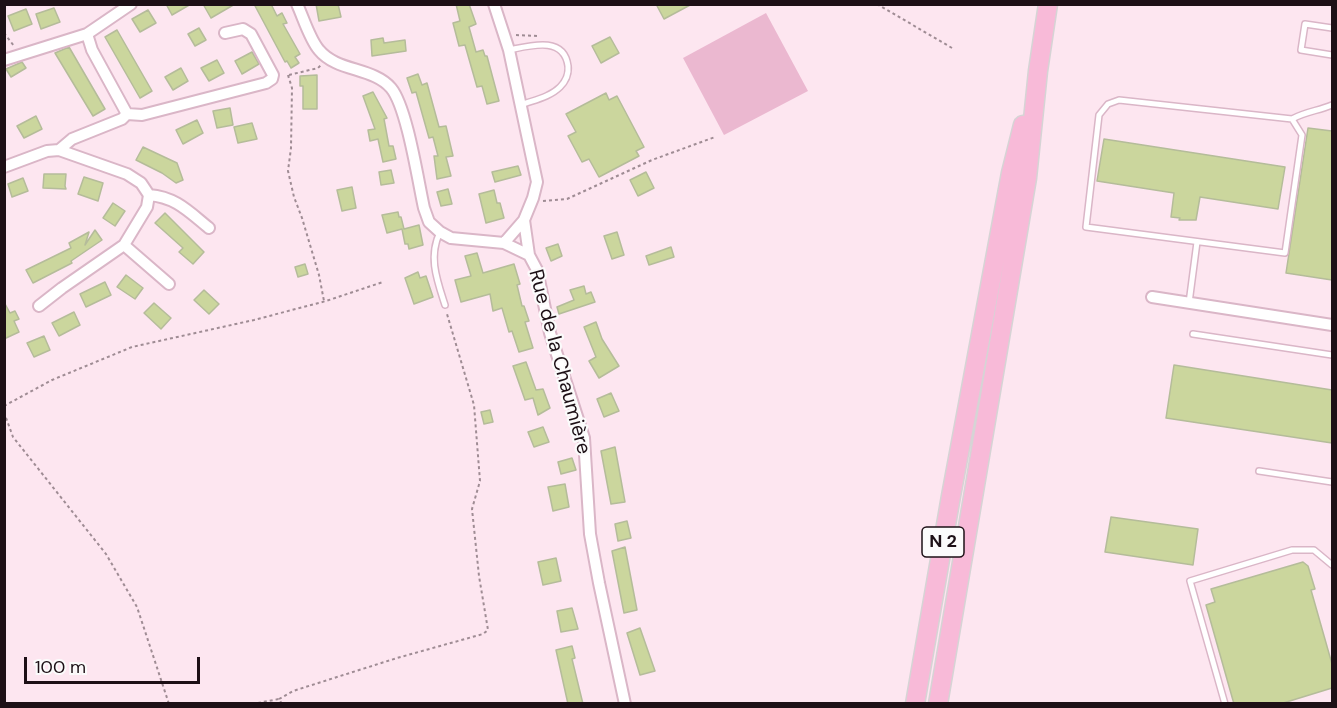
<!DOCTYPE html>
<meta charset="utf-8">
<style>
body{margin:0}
#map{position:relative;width:1337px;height:708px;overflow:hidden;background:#fde6f0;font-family:"DM Sans",sans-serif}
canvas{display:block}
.frame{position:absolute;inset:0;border:6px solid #1d1016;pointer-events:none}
.scale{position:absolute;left:24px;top:657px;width:176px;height:27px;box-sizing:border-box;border:3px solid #1d1016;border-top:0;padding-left:8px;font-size:18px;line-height:21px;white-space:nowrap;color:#1d1016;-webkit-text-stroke:4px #fbfbfb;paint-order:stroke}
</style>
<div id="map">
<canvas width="1337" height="708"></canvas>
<div class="frame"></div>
<div class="scale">100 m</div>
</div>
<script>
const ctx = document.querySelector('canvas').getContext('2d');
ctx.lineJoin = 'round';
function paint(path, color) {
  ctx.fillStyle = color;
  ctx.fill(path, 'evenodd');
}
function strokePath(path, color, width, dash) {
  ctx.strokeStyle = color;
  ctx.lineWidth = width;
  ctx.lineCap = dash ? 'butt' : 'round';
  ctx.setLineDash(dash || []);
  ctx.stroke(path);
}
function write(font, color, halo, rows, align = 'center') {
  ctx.font = font + ' "DM Sans",sans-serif';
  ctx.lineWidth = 4.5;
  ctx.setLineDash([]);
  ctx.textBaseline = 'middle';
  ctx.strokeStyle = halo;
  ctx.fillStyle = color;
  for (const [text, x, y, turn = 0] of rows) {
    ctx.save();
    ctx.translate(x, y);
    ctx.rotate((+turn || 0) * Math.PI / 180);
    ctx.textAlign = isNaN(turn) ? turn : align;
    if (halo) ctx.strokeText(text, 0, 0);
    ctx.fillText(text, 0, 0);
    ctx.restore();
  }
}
paint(new Path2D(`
 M 766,13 L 808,91 L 724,135 L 683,58 Z`), '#ebb8d0');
const building = new Path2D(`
 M 166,4 L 191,4 L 172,15 Z
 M 203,4 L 235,4 L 211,18 Z
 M 254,4 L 271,4 L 277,16 L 282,13 L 287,23 L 283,24 L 300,54 L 295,57 L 299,63 L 291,68 L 287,61 L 285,62 Z
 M 316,4 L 338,4 L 341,17 L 319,21 Z
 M 456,4 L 469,4 L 476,24 L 469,27 L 476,52 L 483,50 L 485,56 L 487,56 L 499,101 L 487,104 L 482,86 L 477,87 L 465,45 L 459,46 L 453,23 L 460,21 Z
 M 656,4 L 692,4 L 664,19 Z
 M 54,8 L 60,22 L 41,29 L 36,14 Z
 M 26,9 L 32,24 L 14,31 L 8,16 Z
 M 148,10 L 156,23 L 140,32 L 132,19 Z
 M 199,28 L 206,40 L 195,46 L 188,34 Z
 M 117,30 L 152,91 L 140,98 L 105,37 Z
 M 610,37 L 619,53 L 601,63 L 592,46 Z
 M 383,38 L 384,43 L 405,40 L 406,51 L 372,56 L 371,40 Z
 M 69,47 L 105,109 L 93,116 L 55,53 Z
 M 252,52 L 259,64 L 242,74 L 235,61 Z
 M 217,60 L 224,73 L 209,81 L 201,68 Z
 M 22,62 L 26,68 L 11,77 L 6,69 Z
 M 181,68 L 188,81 L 173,90 L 165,77 Z
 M 418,74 L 422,85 L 427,83 L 439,127 L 446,126 L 453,156 L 446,157 L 451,176 L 437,179 L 434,156 L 438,156 L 433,137 L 429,138 L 416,92 L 412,93 L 407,78 Z
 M 317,75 L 317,109 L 303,109 L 303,86 L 300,86 L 300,76 Z
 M 373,92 L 387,118 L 384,119 L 389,146 L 393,146 L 396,159 L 383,162 L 378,139 L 370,141 L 368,130 L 375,129 L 363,96 Z
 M 606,93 L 609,100 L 617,96 L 644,147 L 636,151 L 639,156 L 599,177 L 589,159 L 582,162 L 568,136 L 576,132 L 566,114 Z
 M 230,108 L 233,125 L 217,128 L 213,111 Z
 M 36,116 L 42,129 L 24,138 L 17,126 Z
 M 197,120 L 203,133 L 183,144 L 176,130 Z
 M 252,123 L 257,139 L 238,143 L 234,127 Z
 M 1308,128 L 1332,131 L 1332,280 L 1286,273 Z
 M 1104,139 L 1285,167 L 1278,209 L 1200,197 L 1196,220 L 1179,220 L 1180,218 L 1171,217 L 1174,193 L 1097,181 Z
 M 143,147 L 177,163 L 183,180 L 176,183 L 162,173 L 136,160 Z
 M 518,166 L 521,175 L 495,182 L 492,172 Z
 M 391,170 L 394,183 L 381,185 L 379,172 Z
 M 646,172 L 654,188 L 638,196 L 630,180 Z
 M 44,174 L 66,174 L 65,186 L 66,189 L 43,188 Z
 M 84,177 L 103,183 L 98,201 L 78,194 Z
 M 23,178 L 28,191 L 12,197 L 8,184 Z
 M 352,187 L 356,208 L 342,211 L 337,190 Z
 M 448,189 L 452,204 L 441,206 L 437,192 Z
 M 494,190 L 497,203 L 500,203 L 504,218 L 486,223 L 479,194 Z
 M 113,203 L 125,211 L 115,226 L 103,218 Z
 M 398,212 L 399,217 L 401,217 L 404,229 L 419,225 L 423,245 L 409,249 L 408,244 L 405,244 L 402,229 L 387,233 L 382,215 Z
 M 165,213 L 204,252 L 193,264 L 179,252 L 183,248 L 155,223 Z
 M 95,230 L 102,240 L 71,261 L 72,263 L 33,283 L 26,270 L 71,248 L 69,243 L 89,232 L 85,245 Z
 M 617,232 L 624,255 L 612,259 L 604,236 Z
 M 558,244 L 562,256 L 551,261 L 546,248 Z
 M 671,247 L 674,257 L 649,265 L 646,256 Z
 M 477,253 L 483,273 L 514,264 L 520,284 L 517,285 L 522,306 L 524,306 L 529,321 L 525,322 L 533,348 L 519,352 L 512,331 L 509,332 L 502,308 L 493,311 L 490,294 L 461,302 L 455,280 L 471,276 L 465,256 Z
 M 305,264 L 308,274 L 298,277 L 295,267 Z
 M 418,272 L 420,278 L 426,276 L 433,297 L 414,304 L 405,278 Z
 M 126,275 L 143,288 L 135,299 L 117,287 Z
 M 105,282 L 111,295 L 86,307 L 80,294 Z
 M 584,286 L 586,294 L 591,292 L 595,302 L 559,314 L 557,307 L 574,300 L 570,290 Z
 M 204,290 L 219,304 L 209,314 L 194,300 Z
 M 4,302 L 10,313 L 15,311 L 19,319 L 14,321 L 19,332 L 4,339 Z
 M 154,303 L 171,318 L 161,329 L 144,313 Z
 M 74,312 L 80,325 L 59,336 L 52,323 Z
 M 596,322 L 602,339 L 619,366 L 599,378 L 589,361 L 596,357 L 584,327 Z
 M 44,336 L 50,350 L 34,357 L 27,343 Z
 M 526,362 L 536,390 L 543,389 L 550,408 L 538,415 L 533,398 L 525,400 L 513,366 Z
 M 1174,365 L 1332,390 L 1332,443 L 1166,418 Z
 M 611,393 L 619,411 L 604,417 L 597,399 Z
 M 490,410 L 493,422 L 484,424 L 481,412 Z
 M 543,427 L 549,442 L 534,447 L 528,432 Z
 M 615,447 L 625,502 L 611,504 L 601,451 Z
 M 572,458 L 576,470 L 561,474 L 558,462 Z
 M 565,484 L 569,507 L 553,511 L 548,487 Z
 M 1111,517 L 1198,529 L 1193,565 L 1105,552 Z
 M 627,521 L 631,538 L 618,541 L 615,524 Z
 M 625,547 L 637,610 L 624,613 L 612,551 Z
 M 556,558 L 561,581 L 543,585 L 538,562 Z
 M 1303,562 L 1308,566 L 1315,589 L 1311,590 L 1332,664 L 1332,688 L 1280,704 L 1234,704 L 1206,605 L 1215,602 L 1211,589 Z
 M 572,608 L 578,629 L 561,632 L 557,611 Z
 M 640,628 L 655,671 L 640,675 L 627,633 Z
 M 572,646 L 575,658 L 572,659 L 583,704 L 568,704 L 556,650 Z`);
paint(building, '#cbd69d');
strokePath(building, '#b5bc9a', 1.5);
const lane = new Path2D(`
 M 1332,28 L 1305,24 L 1301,50 L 1332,55
 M 509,50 C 529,46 564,35 568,66 C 569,75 566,81 560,87 C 550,97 534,100 521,105
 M 1292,119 L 1302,135 L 1285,253 L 1086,227 L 1099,115 L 1108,104 L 1119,100 L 1292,119 C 1307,111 1318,111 1332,105
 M 440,232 C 428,257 437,280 445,305
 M 1189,303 L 1197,242
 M 1193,334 L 1332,355
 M 1259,471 L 1332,482
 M 1225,704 L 1190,581 L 1292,550 L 1314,550 L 1332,565`);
const street = new Path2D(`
 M 297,4 C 303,17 310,40 319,50 C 337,72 373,67 391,88 C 407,107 418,181 424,208 L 429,222 L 440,232 L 451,238 L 504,243 L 529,255 L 537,270 L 550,333 L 584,438 L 590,534 L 599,583 L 625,704
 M 494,4 L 509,50 L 537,182 L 533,198 L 524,220 L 529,255
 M 87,34 L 92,50 L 127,114 L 142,115 L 266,83 L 272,79 L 273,75 L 251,34 L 243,29 L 225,33
 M 4,60 L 87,34 L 131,4
 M 59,150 L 72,139 L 122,119 L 127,114
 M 4,167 L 47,151 L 59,150 L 127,174 L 141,183 L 149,195 C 176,197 189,212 209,228
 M 504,243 L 524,220
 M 124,245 L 147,207 L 149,195
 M 1152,297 L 1332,325
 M 39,306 L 62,288 L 124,245 L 169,284`);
const highway = new Path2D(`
 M 915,704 L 951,496 L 1011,173 L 1023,125
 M 938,704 L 1027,178 L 1038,71 L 1048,4`);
strokePath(lane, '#dab6c7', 8);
strokePath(street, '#dab6c7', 14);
strokePath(highway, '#d6d4d5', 21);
strokePath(new Path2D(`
 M 877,4 L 952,48
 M 4,33 L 14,46
 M 516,35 L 537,36
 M 288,75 L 292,88 L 291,148 L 288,171 L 294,197 L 302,218 L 319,275 L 324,301
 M 289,75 L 318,68 L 321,65
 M 543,201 L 567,199 L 652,160 L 715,137
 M 4,406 L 52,380 L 132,347 L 254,320 L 326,301 L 383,282
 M 5,406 L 5,415 L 13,437 L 106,554 L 137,607 L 169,704
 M 279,699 L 293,691 L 397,658 L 483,634 L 488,630 L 479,576 L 472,509 L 480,481 L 474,405 L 447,314
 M 252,704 L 279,699 L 282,704`), '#9f8c94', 2, [3, 3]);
strokePath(lane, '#fff', 5);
strokePath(street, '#fff', 10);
strokePath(highway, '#f8bad8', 18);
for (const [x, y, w] of [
 [943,542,42]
]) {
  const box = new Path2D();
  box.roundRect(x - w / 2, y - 15, w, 30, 4.5);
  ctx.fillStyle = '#fbfbfb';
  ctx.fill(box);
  strokePath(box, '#1d1016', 1.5);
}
write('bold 18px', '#1d1016', null, [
 ["N 2",943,542]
]);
write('20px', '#1d1016', '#fbfbfb', [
 ["Rue de la Chaumière",559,362,75]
]);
</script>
